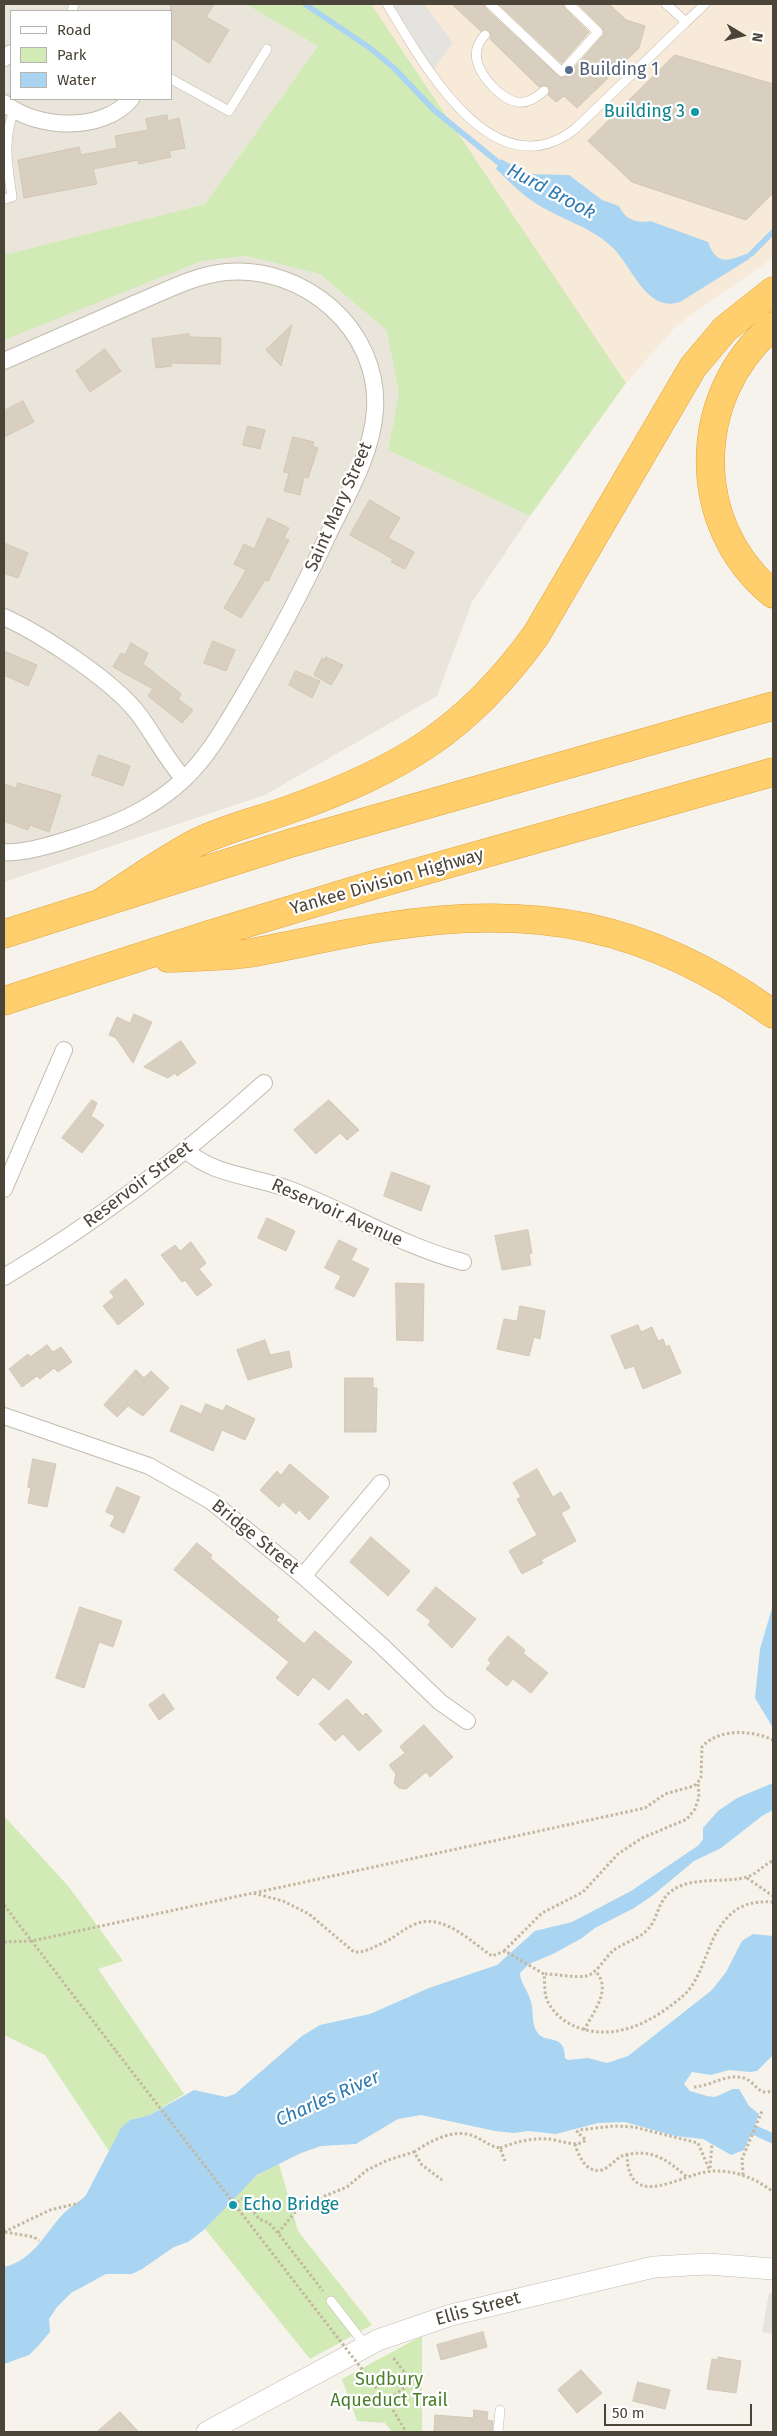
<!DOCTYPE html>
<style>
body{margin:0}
#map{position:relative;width:777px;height:2436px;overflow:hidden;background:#f6f3ec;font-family:"Fira Sans",sans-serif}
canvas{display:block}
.frame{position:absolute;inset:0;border:5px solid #4b4439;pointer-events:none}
.legend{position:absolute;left:10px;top:10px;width:162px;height:90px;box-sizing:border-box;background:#fff;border:1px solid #b7b4b0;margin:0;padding:6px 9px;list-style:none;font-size:15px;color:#4b4439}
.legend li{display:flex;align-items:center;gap:10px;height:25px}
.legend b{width:25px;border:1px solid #b7b4b0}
.north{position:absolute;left:717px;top:10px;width:50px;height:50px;-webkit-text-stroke:4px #fff;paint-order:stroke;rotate:99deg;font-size:14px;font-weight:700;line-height:20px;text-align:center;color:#4b4439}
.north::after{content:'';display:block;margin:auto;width:18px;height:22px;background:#4b4439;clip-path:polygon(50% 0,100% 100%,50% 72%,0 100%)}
.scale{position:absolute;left:604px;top:2404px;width:148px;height:22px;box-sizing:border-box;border:2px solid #4b4439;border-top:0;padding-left:6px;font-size:15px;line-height:18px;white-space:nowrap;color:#4b4439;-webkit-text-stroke:4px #fff;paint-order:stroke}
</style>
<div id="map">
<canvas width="777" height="2436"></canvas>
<div class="frame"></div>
<ul class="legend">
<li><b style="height:6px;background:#fff"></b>Road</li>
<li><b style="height:14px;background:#d2eab5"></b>Park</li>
<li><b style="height:14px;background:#a9d4f2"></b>Water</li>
</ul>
<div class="north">N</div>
<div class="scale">50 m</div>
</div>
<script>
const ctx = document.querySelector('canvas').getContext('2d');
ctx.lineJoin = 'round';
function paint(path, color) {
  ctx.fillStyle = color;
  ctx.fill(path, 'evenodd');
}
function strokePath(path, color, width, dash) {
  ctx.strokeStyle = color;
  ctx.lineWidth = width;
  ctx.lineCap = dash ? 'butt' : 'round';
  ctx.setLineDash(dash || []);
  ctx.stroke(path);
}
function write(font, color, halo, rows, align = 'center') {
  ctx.font = font + ' "Fira Sans",sans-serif';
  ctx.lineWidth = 4.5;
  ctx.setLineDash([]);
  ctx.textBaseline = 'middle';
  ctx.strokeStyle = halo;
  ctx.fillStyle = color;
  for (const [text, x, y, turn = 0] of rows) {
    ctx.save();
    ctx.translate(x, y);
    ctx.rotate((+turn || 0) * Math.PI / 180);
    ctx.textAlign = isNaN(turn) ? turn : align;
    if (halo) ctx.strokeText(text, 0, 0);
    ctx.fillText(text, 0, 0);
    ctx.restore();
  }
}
paint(new Path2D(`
 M 4,4 L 245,4 L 318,46 L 205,204 L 4,255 ZM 11,11 L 171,11 L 171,99 L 11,99 Z
 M 246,256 L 320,274 L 386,330 L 399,393 L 388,450 L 530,516 L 472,602 L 437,696 L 265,795 L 4,882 L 4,340 L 202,261 Z`), '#eae5da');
paint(new Path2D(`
 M 371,4 L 773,4 L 773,258 L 678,324 L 626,383 Z`), '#f7ead8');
paint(new Path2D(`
 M 245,4 L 371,4 L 626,383 L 530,516 L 388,450 L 399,393 L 386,330 L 320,274 L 246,256 L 202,261 L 4,340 L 4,255 L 205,204 L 318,46 Z
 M 4,1816 L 69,1887 L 123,1961 L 98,1969 L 184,2094 L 150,2115 L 130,2120 L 109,2151 L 45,2055 L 4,2035 Z
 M 279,2164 L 298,2231 L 372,2325 L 310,2359 L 205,2229 C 229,2205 247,2176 279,2164 Z
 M 422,2336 L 422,2432 L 392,2432 L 385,2423 L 357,2421 L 342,2379 Z`), '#d2eab5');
paint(new Path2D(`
 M 387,4 L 424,4 L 453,43 L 430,74 Z
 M 769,2293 L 773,2293 L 773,2334 L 762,2332 Z`), '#e5e3e0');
paint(new Path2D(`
 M 501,159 L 528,174 L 569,175 L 602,200 L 619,206 C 625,219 636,224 650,221 L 708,242 C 718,272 737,256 757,250 L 749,259 L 680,302 C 646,313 632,266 613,248 C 592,227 562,220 537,204 C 522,195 509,181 496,169 Z
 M 773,1605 L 773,1728 L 755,1698 L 760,1649 Z
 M 773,1783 L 773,1810 L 762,1816 L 721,1848 L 694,1861 L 652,1896 L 634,1908 L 595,1928 L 582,1938 L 553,1954 L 529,1964 L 520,1973 C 520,1983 529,1992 531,2002 C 534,2011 531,2024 537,2032 C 545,2045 565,2032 565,2058 L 568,2060 L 588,2058 L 607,2063 L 628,2056 L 712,1990 L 726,1972 L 742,1941 L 753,1934 L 773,1936 L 773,2055 L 757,2071 L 750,2072 L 729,2070 L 711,2075 L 692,2072 L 684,2084 L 690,2091 L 707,2096 L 715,2097 L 733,2089 L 739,2089 L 749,2106 L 759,2114 L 755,2125 L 773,2133 L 773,2144 L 751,2134 L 744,2150 L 731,2155 L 703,2139 L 675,2136 L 625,2122 L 598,2123 L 556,2134 L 528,2131 L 514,2133 L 495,2131 L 421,2115 L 398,2119 L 356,2144 L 321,2146 L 301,2153 L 257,2175 L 205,2229 L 188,2242 L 174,2247 L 142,2269 L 132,2274 L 106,2274 L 71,2293 L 57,2307 L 49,2319 L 50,2332 L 39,2345 L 29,2355 L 4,2364 L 4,2267 C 32,2261 45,2234 62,2215 C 69,2207 79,2203 86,2195 L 121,2128 L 130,2120 L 150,2115 L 194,2090 L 226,2097 L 235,2094 L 302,2036 L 320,2025 L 370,2014 L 429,1988 L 497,1965 L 535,1931 L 572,1922 L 631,1891 L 699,1845 L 703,1839 L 703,1828 L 718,1811 L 737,1798 Z`), '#a9d4f2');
strokePath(new Path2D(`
 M 305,4 L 370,48 L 393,67 L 434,110 L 504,167
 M 751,254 L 773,232`), '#a9d4f2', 5.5);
const building = new Path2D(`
 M 171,4 L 214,4 L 206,17 L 229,30 L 209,63 L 171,38 Z
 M 452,4 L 484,4 L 486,9 L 561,78 L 567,76 L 604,34 L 602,28 L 578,4 L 609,4 L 626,20 L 645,26 L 639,48 L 577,108 L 564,96 L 556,102 L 548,95 L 549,87 L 544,85 L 539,87 L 490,39 L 491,35 L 489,30 L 481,31 Z
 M 499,4 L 563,4 L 565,8 L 589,32 L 562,63 Z
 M 675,55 L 773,84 L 773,193 L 746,220 L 632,182 L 588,141 Z
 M 167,115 L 168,121 L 179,118 L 185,148 L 169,151 L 171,157 L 139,164 L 138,160 L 93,169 L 97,184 L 24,198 L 18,160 L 79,147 L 81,155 L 117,148 L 115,136 L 148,130 L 146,119 Z
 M 292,325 L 281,366 L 266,350 Z
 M 189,334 L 189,337 L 221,338 L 220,364 L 171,363 L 172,366 L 156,368 L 152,339 Z
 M 105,349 L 121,371 L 90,392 L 76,371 Z
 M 23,401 L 34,422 L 4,437 L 4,411 Z
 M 248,426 L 265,430 L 260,449 L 243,445 Z
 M 293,437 L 314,442 L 312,446 L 318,448 L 308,478 L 304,477 L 300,495 L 284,491 L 289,473 L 284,472 Z
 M 370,500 L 400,518 L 388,538 L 414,552 L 405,569 L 391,562 L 393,559 L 350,535 Z
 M 268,518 L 289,528 L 284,538 L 289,540 L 268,581 L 265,580 L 241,618 L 224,608 L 246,570 L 234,564 L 244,544 L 254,549 Z
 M 4,543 L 28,553 L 18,578 L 4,573 Z
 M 213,641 L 235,650 L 226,671 L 204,663 Z
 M 131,643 L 148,653 L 143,664 L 181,694 L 178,699 L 193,710 L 182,723 L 148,696 L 153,689 L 113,667 L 121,653 L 125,655 Z
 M 4,651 L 37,665 L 28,686 L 4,675 Z
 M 326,657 L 343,665 L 331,685 L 314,675 L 322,658 L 325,660 Z
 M 296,671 L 320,681 L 312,698 L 289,685 Z
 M 99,755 L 130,766 L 123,786 L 92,775 Z
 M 18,783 L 61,795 L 49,832 L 30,825 L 28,830 L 4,821 L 4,784 L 16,788 Z
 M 134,1014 L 152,1022 L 133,1063 L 116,1038 L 109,1035 L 117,1017 L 130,1023 Z
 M 181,1041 L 196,1063 L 177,1076 L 175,1073 L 168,1078 L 144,1067 Z
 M 92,1100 L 97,1103 L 90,1119 L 93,1117 L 104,1125 L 82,1153 L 62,1138 Z
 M 329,1100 L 359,1130 L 347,1140 L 340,1133 L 316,1154 L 294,1130 Z
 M 392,1172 L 430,1186 L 421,1211 L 384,1196 Z
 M 267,1218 L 295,1231 L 286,1251 L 258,1238 Z
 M 528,1230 L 532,1253 L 529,1254 L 531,1265 L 502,1270 L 495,1236 Z
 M 339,1240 L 357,1249 L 351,1260 L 369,1269 L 354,1297 L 335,1288 L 341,1276 L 325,1268 Z
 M 191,1242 L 206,1263 L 199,1269 L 212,1285 L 197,1296 L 185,1280 L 182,1282 L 161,1255 L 175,1245 L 180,1251 Z
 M 126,1279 L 144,1304 L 118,1325 L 103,1306 L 114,1297 L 110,1292 Z
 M 396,1283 L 424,1284 L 423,1341 L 397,1340 Z
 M 520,1306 L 545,1311 L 540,1339 L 534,1337 L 529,1356 L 497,1349 L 504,1319 L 517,1321 Z
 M 638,1325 L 641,1332 L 652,1327 L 658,1341 L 663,1339 L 666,1347 L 669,1345 L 681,1373 L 643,1389 L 634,1366 L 625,1369 L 611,1336 Z
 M 265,1340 L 270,1355 L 289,1351 L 292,1367 L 248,1380 L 237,1350 Z
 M 47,1345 L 53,1352 L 61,1347 L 72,1362 L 58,1372 L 54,1368 L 40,1379 L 37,1376 L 22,1387 L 9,1369 L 28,1354 L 30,1357 Z
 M 136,1370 L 144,1378 L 151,1371 L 169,1388 L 143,1416 L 128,1406 L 117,1417 L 104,1405 Z
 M 345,1378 L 373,1378 L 373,1388 L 377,1388 L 376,1432 L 345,1432 Z
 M 206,1404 L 223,1411 L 226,1405 L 255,1419 L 245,1440 L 222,1430 L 213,1451 L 170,1431 L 181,1405 L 201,1414 Z
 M 33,1459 L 56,1464 L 47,1507 L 28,1503 L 31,1488 L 28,1487 Z
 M 290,1464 L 329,1497 L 309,1520 L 299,1510 L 296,1514 L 283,1502 L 279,1507 L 260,1490 L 277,1471 L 281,1475 Z
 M 537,1469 L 553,1497 L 561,1492 L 570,1508 L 561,1513 L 576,1541 L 541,1560 L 543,1563 L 522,1574 L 509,1551 L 537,1535 L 517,1499 L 521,1497 L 513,1483 Z
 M 117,1487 L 140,1497 L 124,1533 L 110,1526 L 115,1516 L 106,1512 Z
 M 371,1537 L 410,1571 L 388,1596 L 350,1562 Z
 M 197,1543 L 212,1555 L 210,1558 L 279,1617 L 276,1620 L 304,1644 L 315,1631 L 352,1662 L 329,1690 L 313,1677 L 298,1696 L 276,1678 L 289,1662 L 174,1570 Z
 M 436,1587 L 476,1619 L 452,1648 L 428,1625 L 431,1621 L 417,1610 Z
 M 80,1607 L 122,1621 L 113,1647 L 99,1642 L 84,1688 L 56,1678 Z
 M 508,1636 L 525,1650 L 523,1653 L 548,1673 L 531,1693 L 513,1679 L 507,1686 L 486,1669 L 491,1663 L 488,1660 Z
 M 164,1694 L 174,1709 L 159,1720 L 149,1705 Z
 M 347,1699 L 363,1716 L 366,1713 L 382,1731 L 359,1751 L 343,1734 L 335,1741 L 319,1724 Z
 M 424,1725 L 453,1757 L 430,1777 L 426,1772 L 406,1789 L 399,1788 L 394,1783 L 396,1774 L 389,1765 L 405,1753 L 400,1747 Z
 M 483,2332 L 487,2347 L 441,2360 L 437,2345 Z
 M 718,2357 L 741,2361 L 736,2393 L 707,2389 L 712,2359 L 718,2360 Z
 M 581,2370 L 602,2393 L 577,2413 L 558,2390 Z
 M 638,2382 L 670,2390 L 665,2409 L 633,2401 Z
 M 474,2410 L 488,2412 L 487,2420 L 493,2421 L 492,2432 L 434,2432 L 435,2415 L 473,2418 Z
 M 120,2412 L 139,2432 L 97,2432 Z`);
paint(building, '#d8cfc1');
strokePath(building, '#d3c7b4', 1);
const service = new Path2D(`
 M 387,4 C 422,61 492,193 575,129 L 686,22 L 666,4
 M 490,4 L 562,72 L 598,32 L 569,4
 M 72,11 L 74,4
 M 686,22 L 705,4
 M 485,35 C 468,53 479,72 493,87 C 510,104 524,109 544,91
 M 171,79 L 229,111 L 267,49
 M 4,199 L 12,197 C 8,167 2,140 14,111
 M 331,2301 L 366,2346
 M 498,2432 L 500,2410`);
const minor = new Path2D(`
 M 4,58 L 11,53
 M 4,103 C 36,129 102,133 131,99
 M 4,361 C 47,342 91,323 134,304 C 164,292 194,275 226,272 C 304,265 380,329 375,410 C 372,455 346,497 327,537 C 301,594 272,647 240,701 C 223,729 207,758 183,780 C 171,791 157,801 143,809 C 116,825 33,855 4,852
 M 4,617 C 43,635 114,681 140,716 C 155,737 167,760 184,779
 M 186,1150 C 213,1176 257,1176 291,1190 C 350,1213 402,1246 463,1262
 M 4,1189 L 64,1050
 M 4,1277 C 97,1222 184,1155 264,1083
 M 4,1416 L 149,1466 L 211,1501 L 303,1576 L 382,1646 L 440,1702 L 467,1721
 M 303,1576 L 381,1483`);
const tertiary = new Path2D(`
 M 207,2432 L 378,2340 L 451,2315 L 654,2267 L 708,2264 L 773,2269`);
const motorway = new Path2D(`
 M 773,326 C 691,394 688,525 773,594
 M 102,902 C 134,882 165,859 198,842 C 227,828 261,820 291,809 C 400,770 467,731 536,635 L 693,367 L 725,329 L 773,291
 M 4,934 L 291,843 L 773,706
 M 168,958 C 195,957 224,957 250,953 C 295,945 339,934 384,927 C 534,903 649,924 773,1014
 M 4,1001 L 208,935 L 380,883 L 773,772`);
strokePath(service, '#c2bbae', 10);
strokePath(minor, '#c2bbae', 18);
strokePath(tertiary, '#c2bbae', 22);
strokePath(motorway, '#e0a43c', 29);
strokePath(new Path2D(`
 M 747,1878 L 773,1896
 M 254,1893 L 645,1808 L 665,1794 L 694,1786 L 698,1782 L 701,1777 L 702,1747 C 718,1728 752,1730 773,1740
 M 4,1905 L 116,2051
 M 4,1942 L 32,1941 L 253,1893 L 283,1901 L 309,1914 L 354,1952 C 365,1953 373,1947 383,1943 C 394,1938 402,1930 413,1925 C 442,1911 471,1942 492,1956 L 505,1951 L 544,1974 C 545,1982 544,1993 547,2000 C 561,2030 600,2038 629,2028 C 648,2023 669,2008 684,1995 C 705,1975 706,1941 726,1919 C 739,1904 754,1901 773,1902
 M 504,1951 L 542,1913 L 583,1892 L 618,1854 L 642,1838 L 687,1819 L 695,1809 L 699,1797 L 698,1782
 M 545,1974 C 557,1974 574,1978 586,1976 C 597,1974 605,1957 614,1950 C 625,1942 640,1939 649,1928 C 658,1917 658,1902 670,1892 C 692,1875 723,1884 747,1877 C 757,1874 764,1864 773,1861
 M 584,2030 C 593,2013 613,1988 595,1971
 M 694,2087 C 711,2086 727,2073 744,2078 C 756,2082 759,2098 773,2090
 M 575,2144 C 579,2159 591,2180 609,2166 C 616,2161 619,2155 629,2154 C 656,2150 668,2161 687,2177
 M 500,2148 C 516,2142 530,2138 547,2139 C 559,2139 576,2149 586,2140 L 577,2132 L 579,2130 L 614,2126 L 634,2127 L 698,2143 L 710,2171
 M 414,2152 C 429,2142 451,2129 471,2135 C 481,2138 488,2146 500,2148 L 505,2161
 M 627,2154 C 628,2214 682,2173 712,2171 C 734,2170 756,2178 773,2192
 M 710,2168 L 712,2144
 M 743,2175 L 742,2159 L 762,2111
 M 233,2205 L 243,2198 L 259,2219 L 269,2223 L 278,2233 L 323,2291
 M 4,2232 L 50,2210 L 79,2203
 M 5,2232 L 34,2237 L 39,2241
 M 278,2233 L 296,2211 L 310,2202 L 347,2187 L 367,2170 L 388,2160 L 414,2152 L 422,2165 L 442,2180
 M 375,2386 L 393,2410 L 406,2432
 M 386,2401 L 412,2382 L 392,2356`), '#c4b79f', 3, [2.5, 2.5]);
strokePath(service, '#fff', 9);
strokePath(minor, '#fff', 16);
strokePath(tertiary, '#fff', 21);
strokePath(motorway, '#ffcf6e', 28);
strokePath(new Path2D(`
 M 116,2051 L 375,2386`), '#c4b79f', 3, [2.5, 2.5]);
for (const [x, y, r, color] of [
 [569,70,5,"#5c6f8a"],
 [695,112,5,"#0f9aa8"],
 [233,2205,5,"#0f9aa8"]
]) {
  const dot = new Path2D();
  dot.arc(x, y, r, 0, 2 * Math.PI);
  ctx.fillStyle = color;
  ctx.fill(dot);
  strokePath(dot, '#fff', 2);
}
write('18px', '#4e5e75', '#fff', [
 ["Building 1",579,70]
], 'left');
write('18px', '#0d838f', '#fff', [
 ["Building 3",685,112],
 ["Echo Bridge",243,2205,"left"]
], 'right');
write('18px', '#4b4439', '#fff', [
 ["Saint Mary Street",339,507,-66],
 ["Yankee Division Highway",387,882,-16],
 ["Reservoir Street",138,1185,-37],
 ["Reservoir Avenue",337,1213,24],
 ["Bridge Street",255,1537,39],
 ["Ellis Street",478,2309,-15]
]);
write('18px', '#4a7f2a', '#fff', [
 ["Sudbury",389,2380],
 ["Aqueduct Trail",389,2401]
]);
write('italic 19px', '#2e7ab2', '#fff', [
 ["Hurd Brook",551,192,28],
 ["Charles River",328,2099,-24]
]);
</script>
